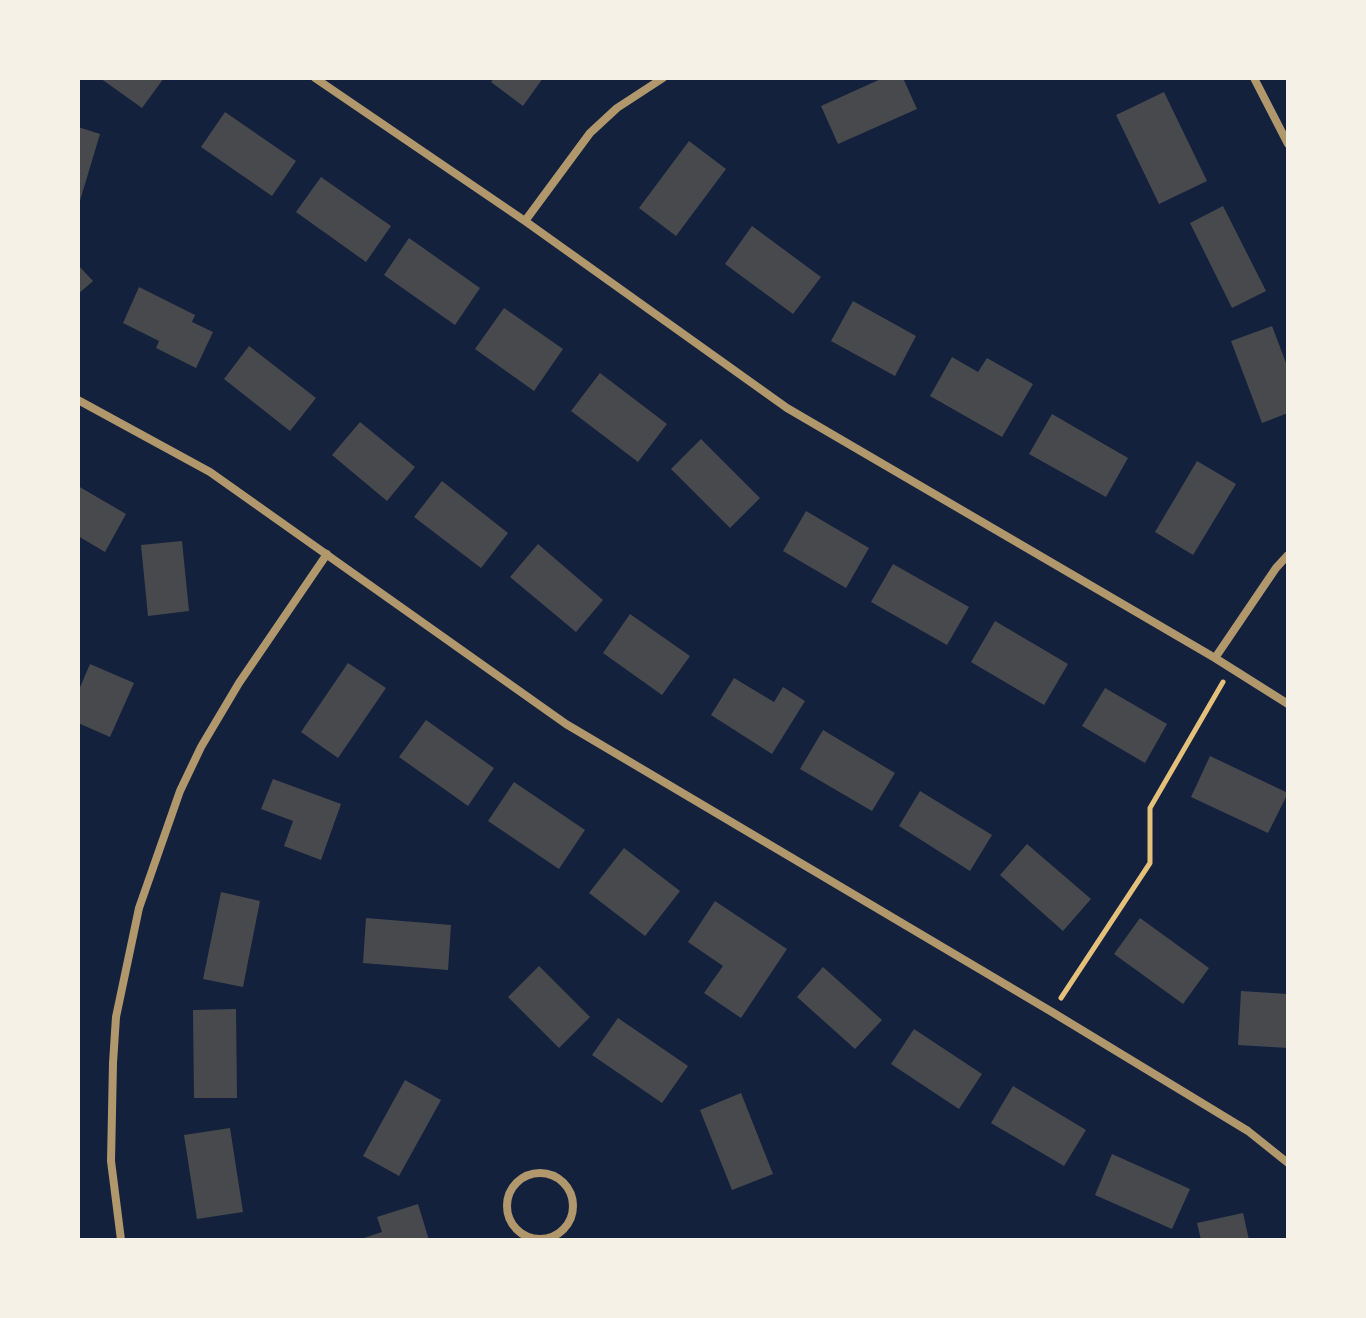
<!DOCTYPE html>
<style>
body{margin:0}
#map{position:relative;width:1366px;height:1318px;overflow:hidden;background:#14213d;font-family:Overpass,sans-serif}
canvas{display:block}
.frame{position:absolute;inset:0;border:80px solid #f6f1e7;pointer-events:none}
</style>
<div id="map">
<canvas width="1366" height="1318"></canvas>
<div class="frame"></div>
</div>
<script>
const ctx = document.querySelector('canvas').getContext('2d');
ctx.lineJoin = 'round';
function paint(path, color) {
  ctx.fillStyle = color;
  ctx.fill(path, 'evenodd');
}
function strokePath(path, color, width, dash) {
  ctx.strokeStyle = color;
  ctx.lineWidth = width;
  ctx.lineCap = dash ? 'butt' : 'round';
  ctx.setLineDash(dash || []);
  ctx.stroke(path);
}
paint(new Path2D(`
 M 100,78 L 164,78 L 142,108 Z
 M 494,78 L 543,78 L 523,106 L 491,82 Z
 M 883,78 L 903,78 L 917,109 L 838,144 L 821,106 Z
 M 1164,92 L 1207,181 L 1159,204 L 1116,115 Z
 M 225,112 L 296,161 L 272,196 L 201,147 Z
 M 78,127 L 100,134 L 79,204 L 78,204 Z
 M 689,141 L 726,169 L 676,236 L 639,208 Z
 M 321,177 L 391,226 L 366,262 L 296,212 Z
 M 1223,206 L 1266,291 L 1232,308 L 1190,223 Z
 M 752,226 L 821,277 L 793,314 L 725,264 Z
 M 409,238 L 480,288 L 455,325 L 384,275 Z
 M 78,265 L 93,281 L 78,294 Z
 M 139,287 L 195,315 L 192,322 L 213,332 L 196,368 L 156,348 L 159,341 L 123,323 Z
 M 853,301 L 916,336 L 895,376 L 831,341 Z
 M 504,308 L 563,349 L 534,391 L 475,349 Z
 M 1272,326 L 1288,368 L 1288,413 L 1262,423 L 1231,341 Z
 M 249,346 L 316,398 L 290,431 L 224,379 Z
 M 952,357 L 978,372 L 987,358 L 1033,384 L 1002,437 L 930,396 Z
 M 600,373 L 667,424 L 638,462 L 571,411 Z
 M 1052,414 L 1128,458 L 1106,497 L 1029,454 Z
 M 360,422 L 415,467 L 387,501 L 332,455 Z
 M 701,439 L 760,498 L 730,528 L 671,469 Z
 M 1197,461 L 1236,484 L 1193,555 L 1155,532 Z
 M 442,481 L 508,533 L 481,568 L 414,517 Z
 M 78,486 L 126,514 L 105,552 L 78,536 Z
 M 806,511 L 869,548 L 846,588 L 783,551 Z
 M 182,541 L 189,611 L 148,616 L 141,545 Z
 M 538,544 L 603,600 L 576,632 L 510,577 Z
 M 893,564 L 969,607 L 947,645 L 871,602 Z
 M 630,614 L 690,656 L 662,695 L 603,653 Z
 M 995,621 L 1068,664 L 1044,705 L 971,662 Z
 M 348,663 L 386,688 L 338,758 L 301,732 Z
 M 90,664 L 134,683 L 110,737 L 78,723 L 78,692 Z
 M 734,678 L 774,702 L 783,687 L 805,701 L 772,754 L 711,715 Z
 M 1105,688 L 1167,724 L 1145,763 L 1082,726 Z
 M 426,720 L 494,768 L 468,806 L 399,757 Z
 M 823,730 L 895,773 L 872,811 L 800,769 Z
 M 1210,756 L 1288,793 L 1268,833 L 1191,797 Z
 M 273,779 L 341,804 L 321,860 L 284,846 L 293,821 L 261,809 Z
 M 514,782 L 585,830 L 559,869 L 488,821 Z
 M 920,791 L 992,835 L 970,871 L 899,826 Z
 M 1027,844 L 1091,899 L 1063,931 L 1000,875 Z
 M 624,848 L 680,891 L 645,936 L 589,893 Z
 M 221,892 L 260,901 L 243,987 L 203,979 Z
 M 715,901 L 787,949 L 741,1018 L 704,993 L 723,966 L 688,942 Z
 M 366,918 L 451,925 L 448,970 L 363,963 Z
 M 1140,918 L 1209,968 L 1183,1004 L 1114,954 Z
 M 539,966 L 590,1017 L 559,1048 L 508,997 Z
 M 823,967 L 882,1020 L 855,1049 L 797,997 Z
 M 1241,991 L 1288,994 L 1288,1048 L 1238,1045 Z
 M 236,1009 L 237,1098 L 194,1098 L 193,1010 Z
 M 618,1018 L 688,1066 L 662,1103 L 592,1055 Z
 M 914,1029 L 982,1074 L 959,1109 L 891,1064 Z
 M 405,1080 L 441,1100 L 399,1176 L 363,1156 Z
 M 1013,1086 L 1086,1130 L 1064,1166 L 991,1123 Z
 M 741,1093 L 773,1174 L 732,1190 L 700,1110 Z
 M 230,1128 L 243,1212 L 197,1219 L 184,1135 Z
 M 1112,1154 L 1190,1189 L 1172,1229 L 1095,1195 Z
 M 418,1204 L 429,1240 L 358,1240 L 382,1232 L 377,1217 Z
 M 1243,1213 L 1249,1240 L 1201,1240 L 1197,1223 Z`), '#48494c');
strokePath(new Path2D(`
 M 1061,998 L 1150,863 L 1150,808 L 1223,682`), '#e5c07b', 5);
strokePath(new Path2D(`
 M 315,78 L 525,221 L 787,408 L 1215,658 L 1288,704
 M 1254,78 L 1288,144
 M 525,221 L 590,133 L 617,108 L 663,78
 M 78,400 L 210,472 L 566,724 L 1052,1012 L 1248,1131 L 1288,1163
 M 1215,658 L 1276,568 L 1288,555
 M507 1206a33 33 0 1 1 66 0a33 33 0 1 1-66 0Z
 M 121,1240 L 111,1161 L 113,1063 L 116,1017 L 139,908 L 180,791 L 201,747 L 239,683 L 327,554`), '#b1986c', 8);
</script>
